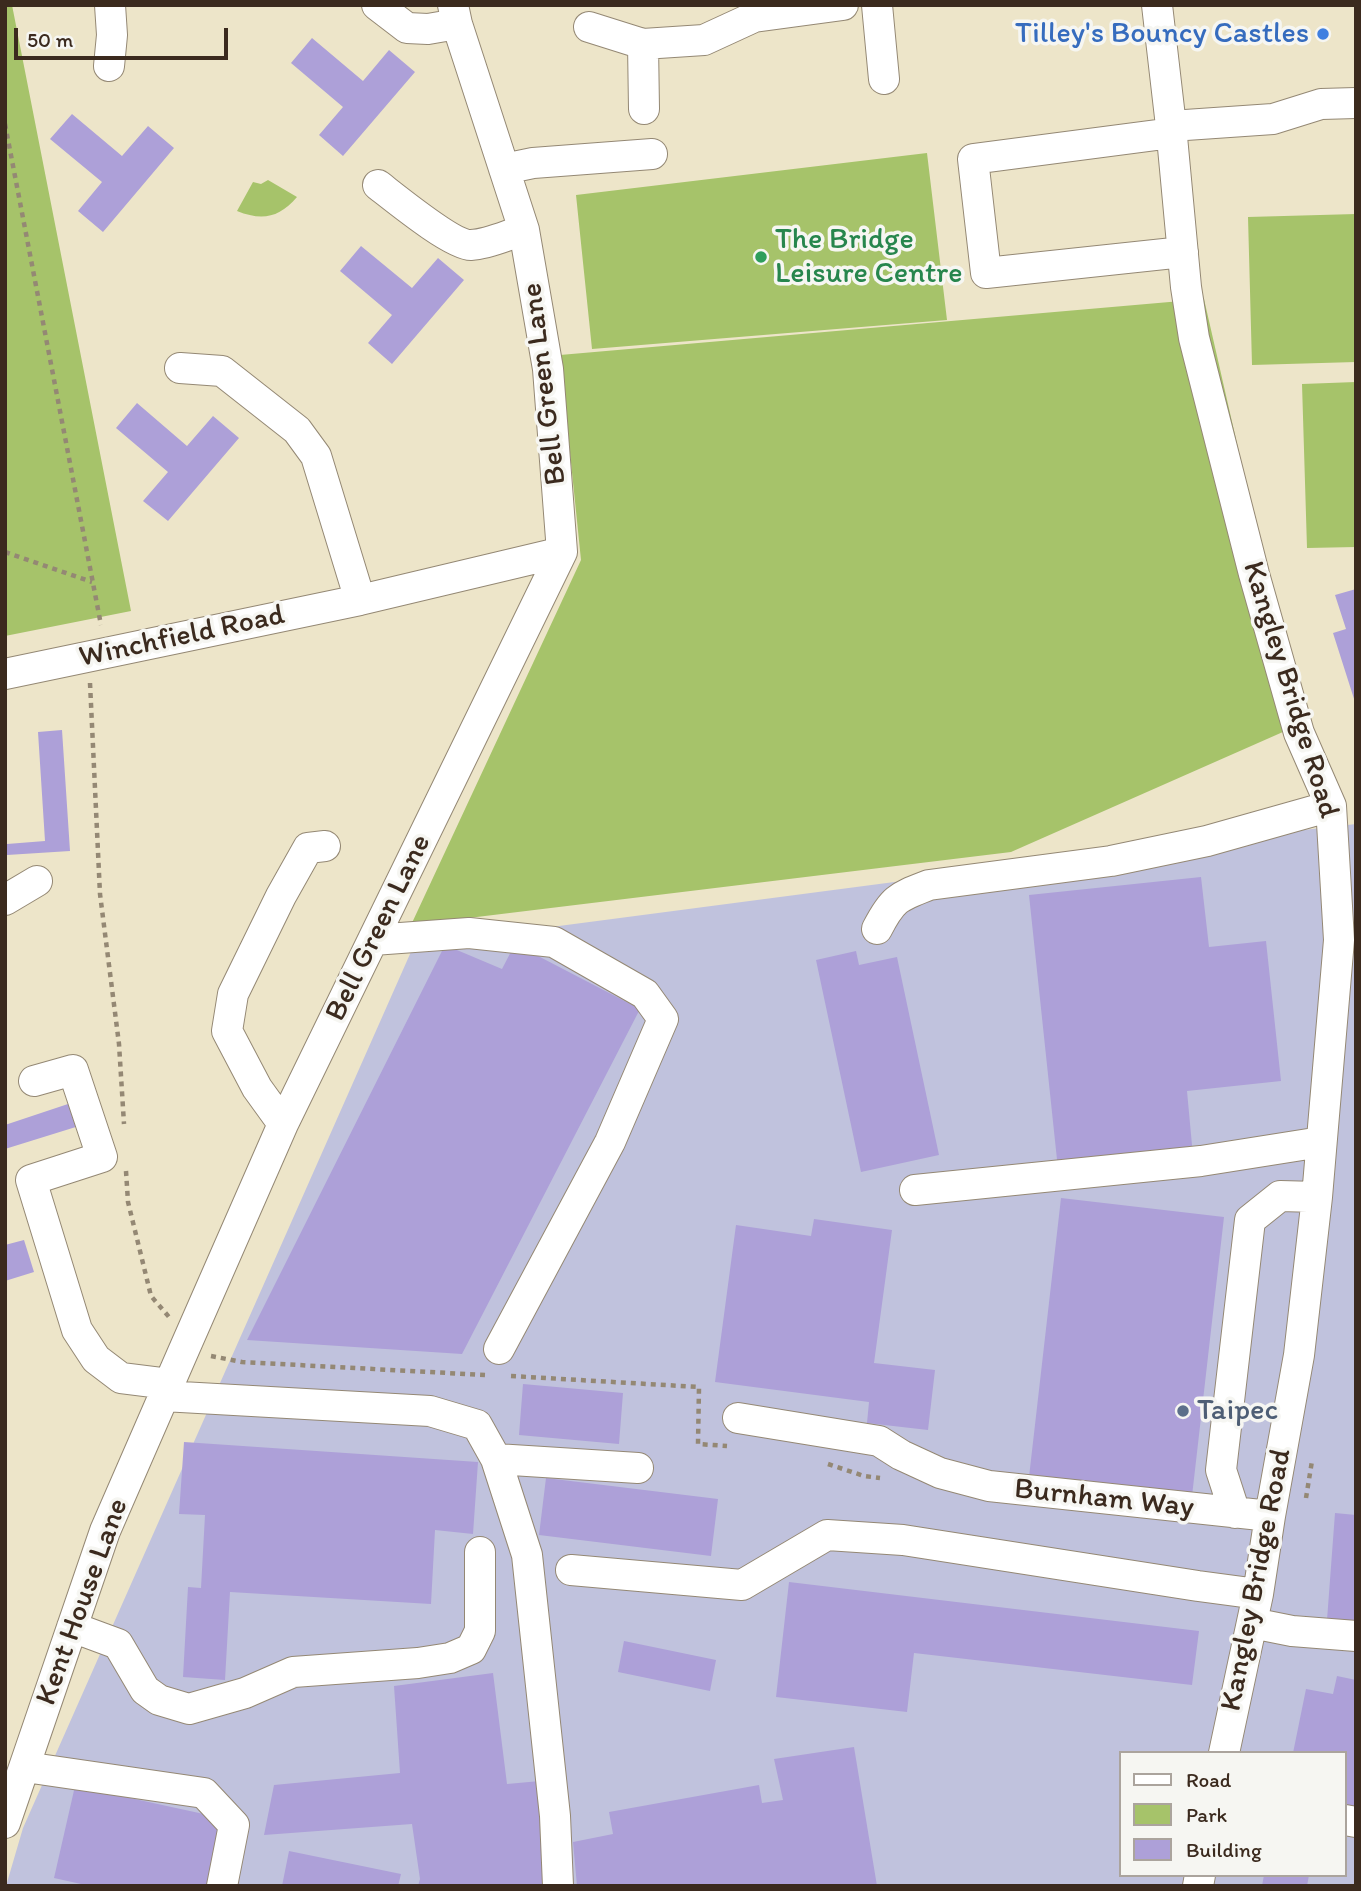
<!DOCTYPE html>
<style>
body{margin:0}
#map{position:relative;width:1361px;height:1891px;overflow:hidden;background:#ede5c9;font-family:Itim,sans-serif}
canvas{display:block}
.frame{position:absolute;inset:0;border:7px solid #3b2a1e;pointer-events:none}
.legend{position:absolute;left:1119px;top:1751px;width:228px;height:126px;box-sizing:border-box;background:#f6f6f2;border:2px solid #aba49d;margin:0;padding:9px 12px;list-style:none;font-size:21px;color:#3b2a1e}
.legend li{display:flex;align-items:center;gap:14px;height:35px}
.legend b{width:35px;border:2px solid #aba49d}
.scale{position:absolute;left:14px;top:28px;width:214px;height:32px;box-sizing:border-box;border:4px solid #3b2a1e;border-top:0;padding-left:9px;font-size:21px;line-height:24px;white-space:nowrap;color:#3b2a1e;-webkit-text-stroke:5px #f6f6f2;paint-order:stroke}
</style>
<div id="map">
<canvas width="1361" height="1891"></canvas>
<div class="frame"></div>
<ul class="legend">
<li><b style="height:9px;background:#fff"></b>Road</li>
<li><b style="height:19px;background:#a6c36a"></b>Park</li>
<li><b style="height:19px;background:#ada0d8"></b>Building</li>
</ul>
<div class="scale">50 m</div>
</div>
<script>
const ctx = document.querySelector('canvas').getContext('2d');
ctx.lineJoin = 'round';
function paint(path, color) {
  ctx.fillStyle = color;
  ctx.fill(path, 'evenodd');
}
function strokePath(path, color, width, dash) {
  ctx.strokeStyle = color;
  ctx.lineWidth = width;
  ctx.lineCap = dash ? 'butt' : 'round';
  ctx.setLineDash(dash || []);
  ctx.stroke(path);
}
function write(font, color, halo, rows, align = 'center') {
  ctx.font = font + ' Itim,sans-serif';
  ctx.lineWidth = 7;
  ctx.setLineDash([]);
  ctx.textBaseline = 'middle';
  ctx.strokeStyle = halo;
  ctx.fillStyle = color;
  for (const [text, x, y, turn = 0] of rows) {
    ctx.save();
    ctx.translate(x, y);
    ctx.rotate((+turn || 0) * Math.PI / 180);
    ctx.textAlign = isNaN(turn) ? turn : align;
    if (halo) ctx.strokeText(text, 0, 0);
    ctx.fillText(text, 0, 0);
    ctx.restore();
  }
}
paint(new Path2D(`
 M 1356,824 L 1356,1886 L 6,1886 L 23,1828 L 414,945 L 1207,841 ZM 1121,1753 L 1345,1753 L 1345,1875 L 1121,1875 Z`), '#c0c2dd');
paint(new Path2D(`
 M 5,5 L 12,5 L 131,611 L 5,636 Z
 M 927,153 L 947,320 L 592,349 L 576,195 Z
 M 268,180 L 297,197 C 279,218 262,221 237,211 L 253,182 L 261,184 Z
 M 1356,214 L 1356,362 L 1252,365 L 1248,217 Z
 M 1204,299 L 1301,724 L 1011,852 L 411,925 L 581,560 L 560,355 Z
 M 1356,382 L 1356,547 L 1307,548 L 1302,384 Z`), '#a6c36a');
paint(new Path2D(`
 M 312,38 L 363,81 L 389,50 L 415,72 L 343,156 L 319,135 L 343,107 L 291,63 Z
 M 72,114 L 122,156 L 148,126 L 174,148 L 103,232 L 78,211 L 102,182 L 50,139 Z
 M 361,246 L 412,288 L 438,258 L 464,280 L 392,364 L 368,343 L 392,315 L 340,271 Z
 M 137,403 L 187,446 L 213,416 L 239,438 L 168,521 L 143,501 L 168,472 L 116,428 Z
 M 1356,589 L 1356,702 L 1355,702 L 1333,633 L 1346,629 L 1335,595 Z
 M 62,730 L 70,851 L 7,855 L 7,844 L 45,841 L 38,732 Z
 M 1201,877 L 1209,947 L 1266,941 L 1281,1081 L 1187,1091 L 1193,1156 L 1058,1169 L 1029,895 Z
 M 515,944 L 640,1009 L 462,1354 L 247,1340 L 445,945 L 502,969 Z
 M 856,951 L 859,965 L 897,957 L 939,1155 L 861,1172 L 816,960 Z
 M 71,1103 L 79,1126 L 5,1149 L 5,1125 Z
 M 1061,1198 L 1224,1217 L 1192,1496 L 1029,1477 Z
 M 814,1219 L 892,1230 L 874,1363 L 935,1370 L 928,1430 L 867,1423 L 869,1402 L 715,1382 L 736,1225 L 811,1236 Z
 M 24,1240 L 34,1272 L 5,1281 L 5,1245 Z
 M 523,1384 L 623,1393 L 619,1444 L 519,1435 Z
 M 184,1442 L 478,1462 L 473,1534 L 435,1530 L 431,1604 L 230,1592 L 225,1680 L 183,1677 L 188,1587 L 201,1588 L 205,1515 L 179,1514 Z
 M 546,1478 L 718,1499 L 711,1556 L 539,1535 Z
 M 1335,1513 L 1356,1515 L 1356,1622 L 1327,1620 Z
 M 789,1582 L 1199,1631 L 1192,1685 L 914,1653 L 907,1712 L 776,1697 Z
 M 624,1641 L 716,1660 L 710,1691 L 618,1672 Z
 M 493,1673 L 507,1784 L 540,1781 L 550,1886 L 418,1886 L 420,1879 L 412,1824 L 264,1835 L 274,1785 L 400,1773 L 394,1686 Z
 M 1337,1676 L 1356,1680 L 1356,1813 L 1345,1811 L 1345,1753 L 1293,1753 L 1306,1689 L 1333,1694 Z
 M 854,1747 L 877,1886 L 577,1886 L 573,1842 L 613,1834 L 609,1812 L 759,1785 L 762,1803 L 783,1800 L 774,1759 Z
 M 75,1786 L 222,1818 L 207,1886 L 90,1886 L 54,1878 Z
 M 289,1851 L 401,1874 L 398,1886 L 282,1886 Z
 M 1264,1875 L 1309,1875 L 1307,1886 L 1262,1886 Z`), '#ada0d8');
const minor = new Path2D(`
 M 377,5 L 407,28 L 428,29 L 457,24
 M 877,5 L 884,79
 M 1157,5 L 1171,126 L 1186,287 L 1194,338 L 1254,574 L 1299,733 L 1331,806 L 1339,940 L 1317,1197 L 1299,1355 L 1270,1516 L 1258,1594 L 1224,1753
 M 589,27 L 643,44 L 704,40 L 754,17 L 843,5
 M 643,44 L 644,109
 M 109,66 L 112,35 L 110,5
 M 1171,126 L 1273,119 L 1321,104 L 1356,103
 M 1172,133 L 973,159 L 986,273 L 1183,252
 M 504,169 L 533,163 L 652,154
 M 378,185 C 395,198 452,245 471,245 C 489,244 507,235 524,230
 M 180,368 L 222,371 L 297,430 L 316,456 L 360,600
 M 5,674 L 360,600 L 562,552
 M 5,900 L 37,881
 M 877,929 C 893,898 898,897 929,885 L 1111,861 L 1207,841 L 1331,806
 M 373,940 L 469,933 L 554,942 L 645,994 L 663,1019 L 610,1142 L 499,1349
 M 34,1081 L 73,1070 L 102,1157 L 31,1180 L 77,1330 L 96,1359 L 121,1378 L 169,1384
 M 283,1124 L 257,1088 L 227,1031 L 233,994 L 281,896 L 308,848 L 325,846
 M 915,1190 L 1201,1161 L 1321,1142
 M 163,1396 L 430,1411 L 477,1425 L 496,1459 L 527,1555 L 555,1816 L 558,1886
 M 738,1418 L 879,1441 L 901,1455 L 940,1473 L 989,1486 L 1270,1516
 M 496,1459 L 638,1468
 M 1235,1513 L 1221,1470 L 1250,1220 L 1280,1196 L 1317,1197
 M 571,1570 L 742,1585 L 827,1535 L 903,1540 L 1198,1586 L 1258,1594
 M 1252,1623 L 1292,1631 L 1356,1636
 M 72,1627 L 118,1644 L 145,1690 L 159,1700 L 189,1709 L 245,1693 L 293,1672 L 418,1663 L 450,1658 L 471,1649 L 480,1631 L 480,1552
 M 25,1767 L 204,1793 L 234,1825 L 222,1886
 M 1345,1820 L 1356,1822
 M 5,1823 L 105,1531 L 183,1352 L 283,1124 L 562,552 L 548,369 L 524,230 L 457,24 L 453,5
 M 1198,1886 L 1200,1875`);
strokePath(minor, '#948874', 32);
strokePath(new Path2D(`
 M 5,124 L 101,625
 M 5,552 L 92,582
 M 90,683 L 100,894 L 119,1044 L 124,1124
 M 126,1171 L 128,1202 L 151,1296 L 169,1317
 M 211,1356 L 242,1362 L 485,1375
 M 511,1376 L 699,1387 L 698,1444 L 727,1446
 M 828,1464 L 864,1476 L 880,1478
 M 1306,1498 L 1312,1461`), '#948874', 4.5, [5, 5]);
strokePath(minor, '#fff', 30);
for (const [x, y, r, color] of [
 [1323,34,7,"#3f7fe0"],
 [761,257,7,"#2e9e5b"],
 [1183,1411,7,"#5c6f8a"]
]) {
  const dot = new Path2D();
  dot.arc(x, y, r, 0, 2 * Math.PI);
  ctx.fillStyle = color;
  ctx.fill(dot);
  strokePath(dot, '#f6f6f2', 2.5);
}
write('30px', '#366cbe', '#f6f6f2', [
 ["Tilley's Bouncy Castles",1309,34]
], 'right');
write('30px', '#27864d', '#f6f6f2', [
 ["The Bridge",775,240],
 ["Leisure Centre",775,274]
], 'left');
write('30px', '#3b2a1e', '#f6f6f2', [
 ["Bell Green Lane",545,384,-97],
 ["Winchfield Road",182,637,-12],
 ["Kangley Bridge Road",1290,690,73],
 ["Bell Green Lane",379,928,-64],
 ["Burnham Way",1104,1499,6],
 ["Kangley Bridge Road",1257,1580,-79],
 ["Kent House Lane",83,1602,-70]
]);
write('30px', '#4e5e75', '#f6f6f2', [
 ["Taipec",1197,1411]
], 'left');
</script>
